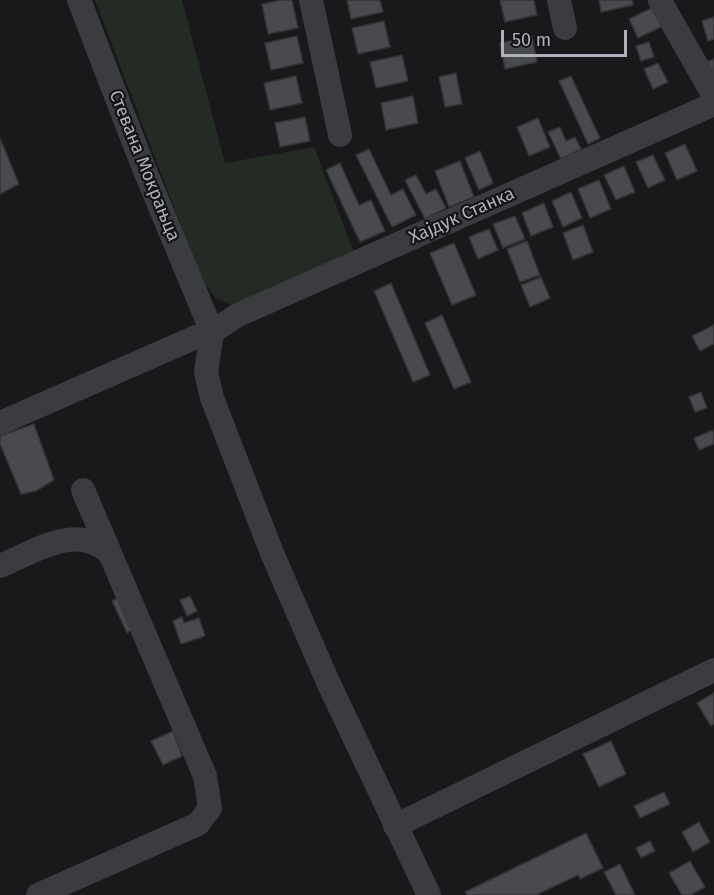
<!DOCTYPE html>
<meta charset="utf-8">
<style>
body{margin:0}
#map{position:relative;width:714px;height:895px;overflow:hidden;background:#19191b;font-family:"Fira Sans",sans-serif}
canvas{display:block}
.scale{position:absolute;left:501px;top:30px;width:126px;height:27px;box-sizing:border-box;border:3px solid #adb1b9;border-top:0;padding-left:8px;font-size:18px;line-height:21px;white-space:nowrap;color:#adb1b9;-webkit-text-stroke:4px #141416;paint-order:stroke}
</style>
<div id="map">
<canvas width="714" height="895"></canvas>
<div class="scale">50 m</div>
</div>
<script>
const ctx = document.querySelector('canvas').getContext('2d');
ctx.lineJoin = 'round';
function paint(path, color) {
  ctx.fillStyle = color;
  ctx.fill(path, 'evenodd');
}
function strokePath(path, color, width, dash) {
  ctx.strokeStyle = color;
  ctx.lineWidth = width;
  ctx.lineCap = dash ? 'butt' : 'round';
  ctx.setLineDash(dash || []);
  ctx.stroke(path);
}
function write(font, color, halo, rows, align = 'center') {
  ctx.font = font + ' "Fira Sans",sans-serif';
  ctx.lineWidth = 4.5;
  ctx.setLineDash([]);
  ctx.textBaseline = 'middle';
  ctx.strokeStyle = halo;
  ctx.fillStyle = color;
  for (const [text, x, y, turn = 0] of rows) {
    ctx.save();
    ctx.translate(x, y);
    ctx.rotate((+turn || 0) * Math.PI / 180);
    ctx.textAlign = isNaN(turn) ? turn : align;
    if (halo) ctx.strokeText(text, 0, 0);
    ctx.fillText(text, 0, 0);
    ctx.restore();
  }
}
paint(new Path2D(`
 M 95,0 L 182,0 L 225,163 L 314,147 L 354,253 L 235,307 L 216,298 L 201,278 Z`), '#242b25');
const building = new Path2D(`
 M 282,0 L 292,0 L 298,28 L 268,34 L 262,4 Z
 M 347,0 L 380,0 L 383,12 L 351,19 Z
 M 500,0 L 534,0 L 537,15 L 505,22 Z
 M 599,0 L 632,0 L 633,5 L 601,12 Z
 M 654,7 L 663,26 L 638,38 L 629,19 Z
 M 714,17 L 714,39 L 708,41 L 702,21 Z
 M 384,21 L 390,47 L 358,54 L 352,28 Z
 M 297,36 L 303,63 L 271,70 L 265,43 Z
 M 532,36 L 537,62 L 505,69 L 500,43 Z
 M 649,42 L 654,57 L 641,61 L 636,46 Z
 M 402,55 L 408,81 L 376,88 L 370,62 Z
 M 714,59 L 714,84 L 704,64 Z
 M 658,63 L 668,82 L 653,89 L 644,69 Z
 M 456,73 L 462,104 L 445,107 L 439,77 Z
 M 296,76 L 302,103 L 270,110 L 264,83 Z
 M 571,76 L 600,138 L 588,144 L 559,81 Z
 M 413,96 L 418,123 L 386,130 L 381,103 Z
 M 305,117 L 310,141 L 280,147 L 275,123 Z
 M 538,118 L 550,147 L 529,156 L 517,127 Z
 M 560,127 L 566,141 L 575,137 L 581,149 L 561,159 L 548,132 Z
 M 0,138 L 19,184 L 0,194 Z
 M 685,144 L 697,171 L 677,180 L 665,153 Z
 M 369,149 L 391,195 L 403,189 L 416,215 L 392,227 L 356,155 Z
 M 480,151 L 493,183 L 479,190 L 465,158 Z
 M 653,155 L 665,180 L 648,188 L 636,162 Z
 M 460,161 L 474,197 L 449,207 L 435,171 Z
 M 340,163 L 359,205 L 371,200 L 385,231 L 360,242 L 326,170 Z
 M 624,166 L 635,192 L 616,200 L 604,175 Z
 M 416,175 L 426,194 L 436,189 L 446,208 L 425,219 L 405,180 Z
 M 599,180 L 611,209 L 590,218 L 578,189 Z
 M 571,192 L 582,218 L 563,227 L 552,201 Z
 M 544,203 L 553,227 L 531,236 L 522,213 Z
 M 515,216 L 525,239 L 503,248 L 493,224 Z
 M 583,225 L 593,252 L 573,260 L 563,233 Z
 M 489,229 L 498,250 L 478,259 L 469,237 Z
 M 527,241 L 540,275 L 520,282 L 507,249 Z
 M 454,243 L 476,295 L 452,305 L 430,253 Z
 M 541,277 L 550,298 L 530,307 L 521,285 Z
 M 391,283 L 430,375 L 413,382 L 374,291 Z
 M 442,315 L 471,382 L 454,389 L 425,323 Z
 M 714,325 L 714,344 L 700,351 L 692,336 Z
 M 701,392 L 707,408 L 695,412 L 689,397 Z
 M 34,424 L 54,480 L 36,491 L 21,494 L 0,444 L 0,436 Z
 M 713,430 L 714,444 L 699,450 L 694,438 Z
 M 121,596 L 134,627 L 127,633 L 112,601 Z
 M 190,596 L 197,611 L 187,616 L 180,600 Z
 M 182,617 L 184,623 L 199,618 L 205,636 L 181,644 L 173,621 Z
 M 714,693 L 714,724 L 711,726 L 697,703 Z
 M 173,731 L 182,756 L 163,765 L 151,741 Z
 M 611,741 L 626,774 L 599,787 L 583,754 Z
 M 664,792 L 670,804 L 640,818 L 634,806 Z
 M 699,822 L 710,842 L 693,852 L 682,832 Z
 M 586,833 L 603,868 L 580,879 L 578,875 L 536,895 L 467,895 L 465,892 Z
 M 650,841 L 655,851 L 641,858 L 636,848 Z
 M 690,861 L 705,887 L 691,895 L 682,895 L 669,873 Z
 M 620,864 L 635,895 L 616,895 L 604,872 Z`);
paint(building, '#484a4d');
strokePath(building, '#343437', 1.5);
strokePath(new Path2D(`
 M 79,0 L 143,166 L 212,332
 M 311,0 L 340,135
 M 559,0 L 565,28
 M 660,1 L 714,96
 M 212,332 L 206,372 L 212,398 L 272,553 L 328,682 L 429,895
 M 212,332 L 238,315 L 714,104
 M 0,423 L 196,337 L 209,338
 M 0,566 C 33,552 79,521 110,554
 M 395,826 L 714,670
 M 38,895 L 198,824 L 210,808 L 205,776 L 83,490`), '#3b3c40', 24);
write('18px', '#adb1b9', '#141416', [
 ["Стевана Мокрањца",144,166,68],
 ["Хајдук Станка",462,216,-24]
]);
</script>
